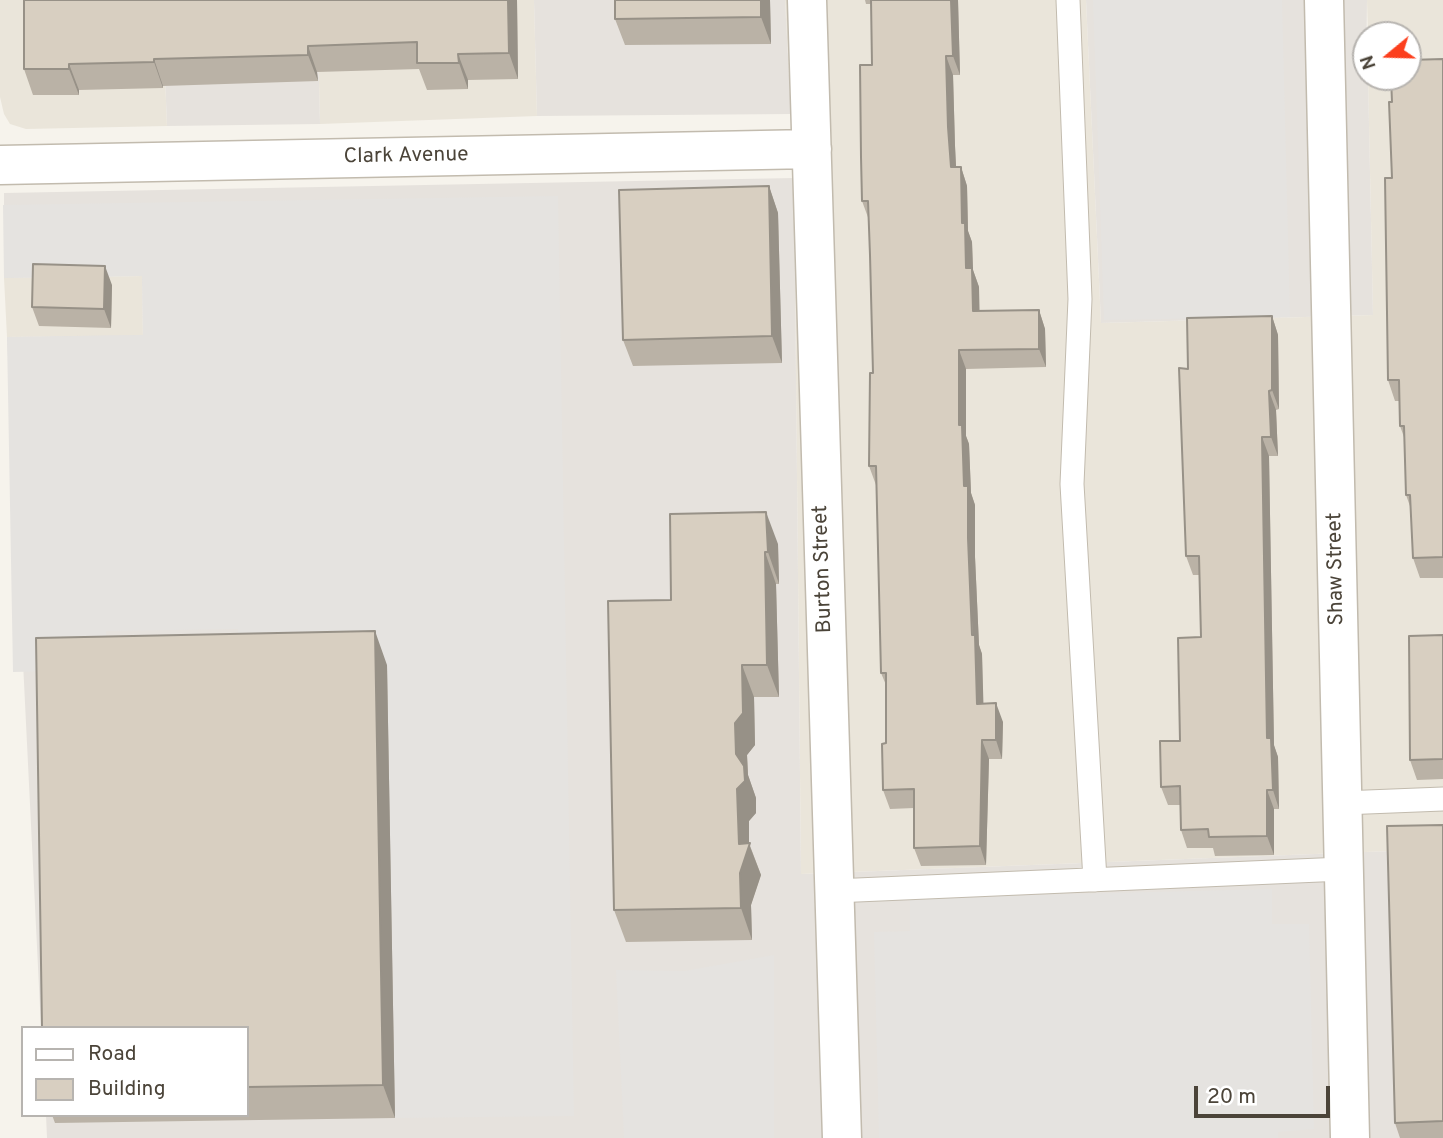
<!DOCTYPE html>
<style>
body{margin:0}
#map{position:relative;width:1443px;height:1138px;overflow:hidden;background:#f6f3ec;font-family:Overpass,sans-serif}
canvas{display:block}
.legend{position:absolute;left:21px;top:1026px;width:228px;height:91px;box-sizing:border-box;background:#fff;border:2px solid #b7b4b0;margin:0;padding:9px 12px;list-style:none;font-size:21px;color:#4b4439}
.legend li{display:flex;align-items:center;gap:14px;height:35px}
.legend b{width:35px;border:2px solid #b7b4b0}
.north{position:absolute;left:1352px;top:21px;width:70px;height:70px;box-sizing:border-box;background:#fff;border:2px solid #b7b4b0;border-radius:50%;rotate:251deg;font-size:19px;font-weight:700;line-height:28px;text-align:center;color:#4b4439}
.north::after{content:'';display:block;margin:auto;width:24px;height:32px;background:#fc3f1d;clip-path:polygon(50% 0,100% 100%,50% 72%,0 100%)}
.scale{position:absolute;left:1194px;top:1086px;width:136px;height:32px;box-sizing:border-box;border:4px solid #4b4439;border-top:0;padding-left:9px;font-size:21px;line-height:24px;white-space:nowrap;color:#4b4439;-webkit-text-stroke:5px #fff;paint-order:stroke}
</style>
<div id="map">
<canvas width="1443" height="1138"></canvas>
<ul class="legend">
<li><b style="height:9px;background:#fff"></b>Road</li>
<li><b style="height:19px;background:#d8cfc1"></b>Building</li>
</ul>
<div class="north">N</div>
<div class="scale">20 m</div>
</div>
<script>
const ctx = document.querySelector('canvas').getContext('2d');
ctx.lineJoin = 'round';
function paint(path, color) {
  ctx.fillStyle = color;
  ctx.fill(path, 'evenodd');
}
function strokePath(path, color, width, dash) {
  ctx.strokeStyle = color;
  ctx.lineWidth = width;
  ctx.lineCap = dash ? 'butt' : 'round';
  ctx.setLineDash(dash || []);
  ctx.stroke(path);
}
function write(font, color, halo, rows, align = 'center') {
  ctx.font = font + ' Overpass,sans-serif';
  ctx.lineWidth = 6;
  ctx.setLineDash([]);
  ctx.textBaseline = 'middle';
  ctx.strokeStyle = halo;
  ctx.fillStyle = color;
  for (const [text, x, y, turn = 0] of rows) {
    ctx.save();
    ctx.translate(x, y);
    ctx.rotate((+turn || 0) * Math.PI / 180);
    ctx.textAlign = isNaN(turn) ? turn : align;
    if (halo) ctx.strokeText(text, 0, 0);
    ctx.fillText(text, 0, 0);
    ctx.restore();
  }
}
paint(new Path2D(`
 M 0,0 L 162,0 L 167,126 L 26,129 L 10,124 L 4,114 L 0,97 Z
 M 317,0 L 534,0 L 537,116 L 320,124 Z
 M 785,0 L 1086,0 L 1101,323 L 1373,315 L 1368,77 L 1408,77 L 1408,35 L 1368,35 L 1367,0 L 1443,0 L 1443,849 L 801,874 L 794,178 Z
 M 142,276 L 143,336 L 7,337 L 4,278 Z`), '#eae5da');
paint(new Path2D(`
 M 162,0 L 317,0 L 320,124 L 167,126 Z
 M 534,0 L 785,0 L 791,114 L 537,116 Z
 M 1086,0 L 1367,0 L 1366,77 L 1368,77 L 1373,315 L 1101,323 Z
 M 794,178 L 801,874 L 1443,849 L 1443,1138 L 47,1138 L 46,1115 L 247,1115 L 247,1028 L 41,1028 L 7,337 L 143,335 L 142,276 L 4,278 L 4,193 Z`), '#e6e2dd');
paint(new Path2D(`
 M 1093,0 L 1282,0 L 1290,317 L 1104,320 Z
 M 558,196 L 574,1116 L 395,1118 L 386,665 L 239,667 L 238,629 L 106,631 L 107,670 L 13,672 L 7,337 L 143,335 L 142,276 L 4,278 L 3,205 Z
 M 1272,889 L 1272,924 L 1309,924 L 1314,1129 L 1278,1132 L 1278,1138 L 879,1138 L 874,932 L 910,931 L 910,898 Z
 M 774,955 L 774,1138 L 624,1138 L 616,970 L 685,971 Z`), '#e5e3e0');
const lane = new Path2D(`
 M 1068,0 L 1080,299 L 1072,484 L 1095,880
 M 1342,803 L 1443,799
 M 834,891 L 1343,869`);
const street = new Path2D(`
 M 807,0 L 842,1138
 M 1324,0 L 1350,1138
 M 0,165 L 812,149`);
strokePath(lane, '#c2bbae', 25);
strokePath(street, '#c2bbae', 41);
strokePath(lane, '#fff', 23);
strokePath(street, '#fff', 38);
paint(new Path2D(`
 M 24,0 L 517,0 L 518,79 L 468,80 L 468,89 L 427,90 L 419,69 L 317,72 L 318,81 L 163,86 L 163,88 L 79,90 L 79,95 L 33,95 L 24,69 Z
 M 770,0 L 771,44 L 625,45 L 615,19 Z
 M 865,0 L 958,0 L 960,75 L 953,75 L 955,146 L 956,167 L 961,167 L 967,186 L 968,231 L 972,242 L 973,270 L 979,287 L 979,311 L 1039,310 L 1045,329 L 1046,367 L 966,369 L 966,436 L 969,444 L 971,493 L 975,505 L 975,557 L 979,645 L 982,654 L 983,704 L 1003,722 L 1002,759 L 989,759 L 986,865 L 921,866 L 914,848 L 914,808 L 890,809 L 883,790 L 886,743 L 886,685 L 881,673 L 876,485 L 869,466 L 873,373 L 869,220 L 862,201 L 872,65 L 871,4 L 866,4 Z
 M 1443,59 L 1443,578 L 1420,578 L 1413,558 L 1411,509 L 1406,495 L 1404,437 L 1400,426 L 1400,401 L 1395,401 L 1388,380 L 1392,178 L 1392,102 Z
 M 769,186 L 778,213 L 782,363 L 633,366 L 623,340 Z
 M 112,285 L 111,328 L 39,326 L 32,307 Z
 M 1272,316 L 1278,335 L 1279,409 L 1276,410 L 1278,456 L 1269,456 L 1274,746 L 1278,757 L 1279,809 L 1274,809 L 1274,855 L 1215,856 L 1213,848 L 1187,848 L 1181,830 L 1180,805 L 1168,805 L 1161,787 L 1180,741 L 1201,637 L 1199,575 L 1193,575 L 1186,556 L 1188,369 Z
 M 778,544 L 779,584 L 776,584 L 779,697 L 754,697 L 755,745 L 747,755 L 748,775 L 756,798 L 756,813 L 749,821 L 749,843 L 761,875 L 751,905 L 752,940 L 626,942 L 614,910 L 671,600 Z
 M 1443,635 L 1443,779 L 1417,780 L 1410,760 Z
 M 387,665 L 395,1118 L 55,1123 L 52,1115 L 247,1115 L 247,1028 Z
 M 1443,825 L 1443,1138 L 1400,1138 L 1395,1123 Z`), '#bab2a6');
paint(new Path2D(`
 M 508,0 L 517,0 L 518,79 L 509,53 Z
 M 761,0 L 770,0 L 771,44 L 761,17 Z
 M 951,0 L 958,0 L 960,75 L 953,56 Z
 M 308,46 L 317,72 L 318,81 L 308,55 Z
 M 458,54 L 468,80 L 468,89 L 459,63 Z
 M 946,56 L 953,75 L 955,146 L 957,186 L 951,167 L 948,127 Z
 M 154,59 L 163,86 L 163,88 L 154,62 Z
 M 69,64 L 79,90 L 79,95 L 69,69 Z
 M 961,167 L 967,186 L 968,231 L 972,242 L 973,270 L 979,287 L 980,330 L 973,311 L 966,268 L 962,223 Z
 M 769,186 L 778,213 L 782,363 L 772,336 Z
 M 105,266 L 112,285 L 111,328 L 104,309 Z
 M 1039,310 L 1045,329 L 1046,367 L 1039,349 Z
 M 1272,316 L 1278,335 L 1279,409 L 1272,390 Z
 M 959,350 L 966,369 L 966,436 L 969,444 L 971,493 L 975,505 L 975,557 L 979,645 L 982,654 L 984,723 L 977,704 L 964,486 L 959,425 Z
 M 1269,391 L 1276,410 L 1278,456 L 1271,437 Z
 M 1262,437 L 1269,456 L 1274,745 L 1278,757 L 1279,809 L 1273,790 L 1267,738 Z
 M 766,512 L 778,544 L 779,584 L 768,552 Z
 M 765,552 L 776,584 L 779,697 L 767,665 Z
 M 375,631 L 387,665 L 395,1118 L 383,1085 Z
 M 742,665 L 754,697 L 755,745 L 747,755 L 748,775 L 756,798 L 756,813 L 749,821 L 749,844 L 761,875 L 751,905 L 752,940 L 741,908 L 735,723 Z
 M 996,703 L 1003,722 L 1002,759 L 996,740 Z
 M 982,740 L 989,759 L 986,865 L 980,846 Z
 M 1267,790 L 1274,809 L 1274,855 L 1267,836 Z`), '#979187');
const building = new Path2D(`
 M 24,0 L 508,0 L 509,53 L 458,54 L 459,63 L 417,63 L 417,42 L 308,46 L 308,55 L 154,59 L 154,62 L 69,64 L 69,69 L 24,69 Z
 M 615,0 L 761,0 L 761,17 L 615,19 Z
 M 871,0 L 951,0 L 953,56 L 946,56 L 948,127 L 951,167 L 961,167 L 962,223 L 965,223 L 966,268 L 972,268 L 973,311 L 1039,310 L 1039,349 L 959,350 L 959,425 L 962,425 L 964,486 L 968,486 L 968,538 L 972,635 L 975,635 L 977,704 L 996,703 L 996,740 L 982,740 L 980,846 L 914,848 L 914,789 L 883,790 L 882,744 L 886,743 L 886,673 L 881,673 L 876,466 L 869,466 L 870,373 L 873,373 L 870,255 L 868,201 L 862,201 L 861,157 L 860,65 L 872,65 Z
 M 1443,59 L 1443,557 L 1413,558 L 1410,495 L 1406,495 L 1404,426 L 1400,426 L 1399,380 L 1388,380 L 1385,178 L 1392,178 L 1389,102 L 1392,102 L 1391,77 L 1408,77 L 1408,60 Z
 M 769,186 L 772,336 L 623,340 L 619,190 Z
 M 33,264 L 105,266 L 104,309 L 32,307 Z
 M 1272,316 L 1272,390 L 1269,391 L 1271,437 L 1262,437 L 1267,738 L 1271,738 L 1273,790 L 1267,790 L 1267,836 L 1209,837 L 1208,829 L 1181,830 L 1180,786 L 1161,787 L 1160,741 L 1180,741 L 1178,638 L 1201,637 L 1199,556 L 1186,556 L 1179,368 L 1188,369 L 1187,318 Z
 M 766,512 L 768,552 L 765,552 L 767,665 L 742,665 L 743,713 L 735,723 L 736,754 L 744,766 L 745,781 L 737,789 L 739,844 L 750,843 L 740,873 L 741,908 L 614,910 L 608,601 L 671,600 L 670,514 Z
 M 375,631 L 383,1085 L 247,1087 L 247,1028 L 42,1028 L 36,638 Z
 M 1443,635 L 1443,759 L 1410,760 L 1409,636 Z
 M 1443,825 L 1443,1121 L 1395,1123 L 1387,826 Z`);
paint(building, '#d8cfc1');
strokePath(building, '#979187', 2);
write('21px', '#4b4439', '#fff', [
 ["Clark Avenue",406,157,-1],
 ["Burton Street",824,569,-92],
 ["Shaw Street",1337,569,-91]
]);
</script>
